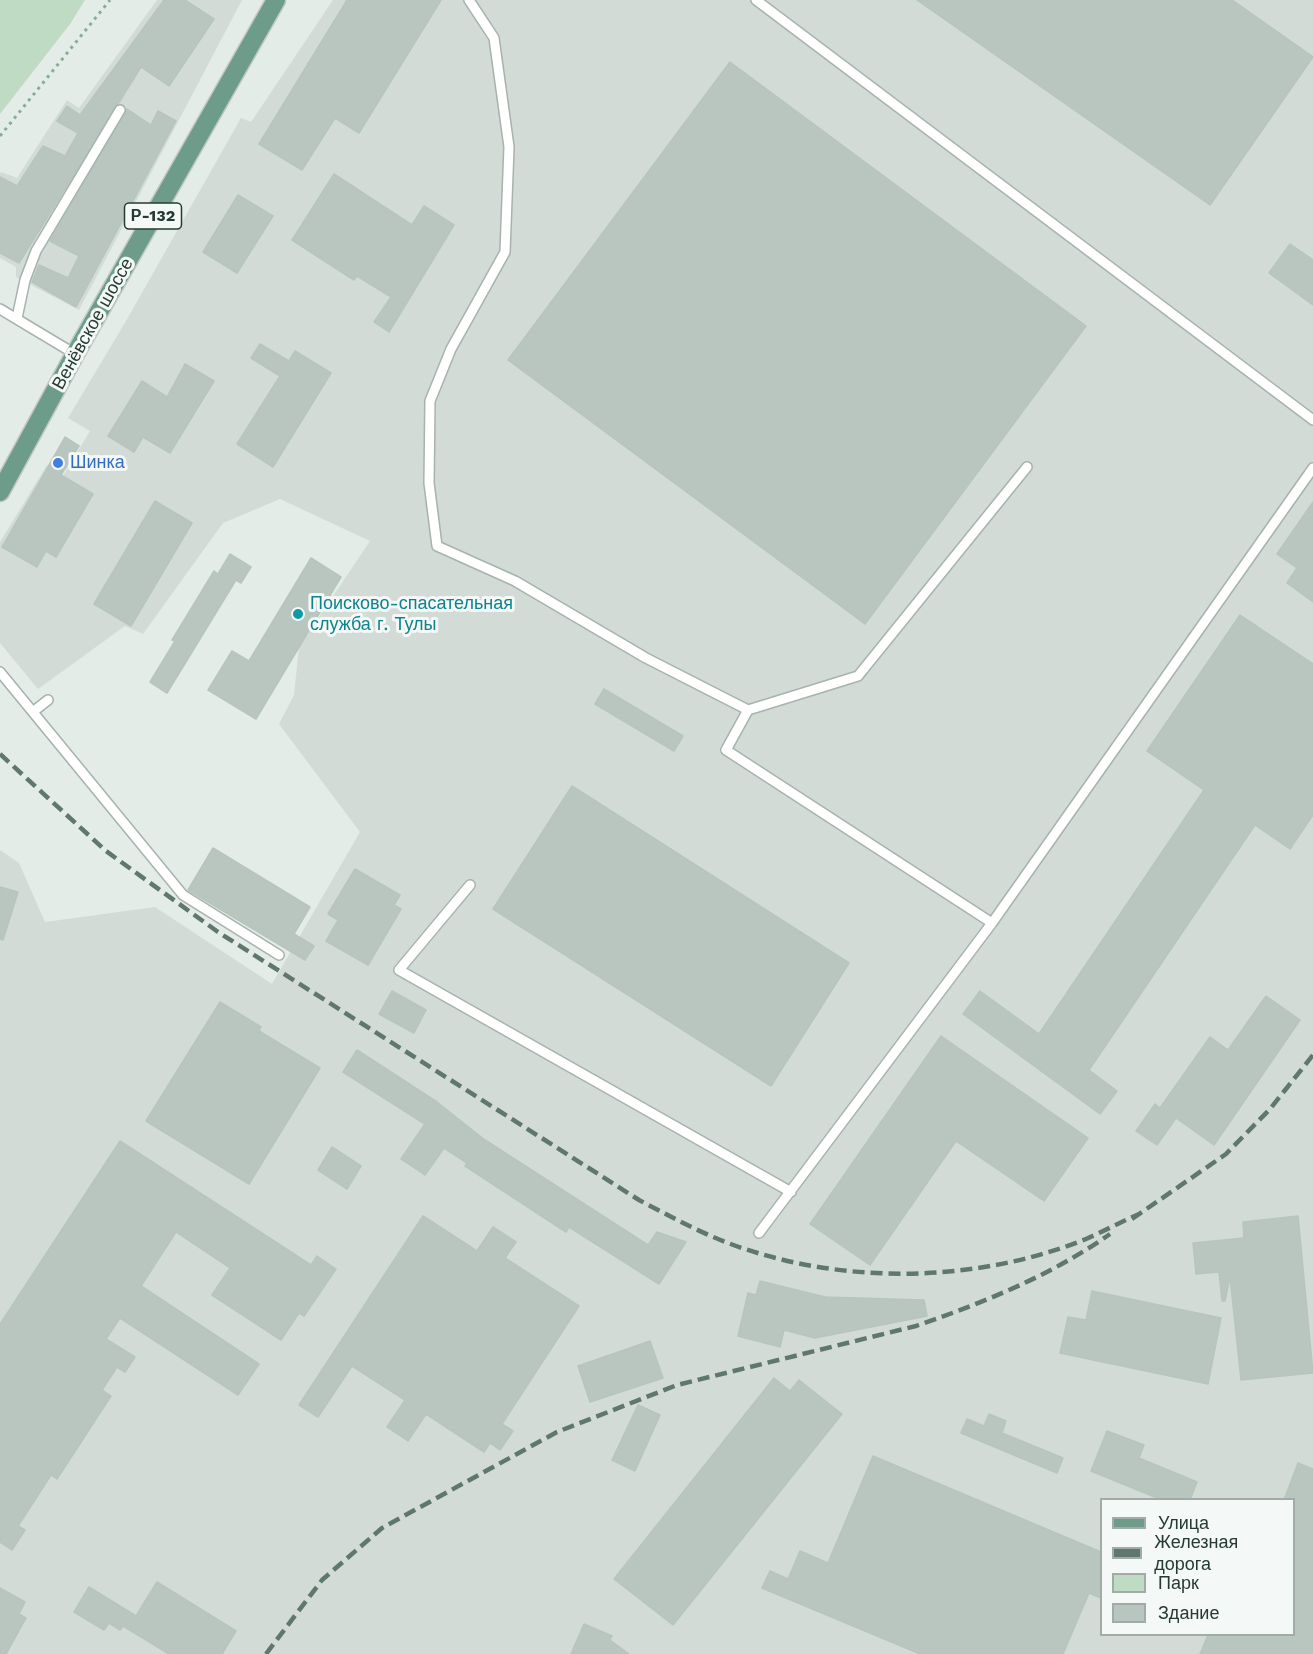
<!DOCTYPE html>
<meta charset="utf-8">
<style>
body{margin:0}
#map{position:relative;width:1313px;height:1654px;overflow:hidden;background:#e4ece7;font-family:"Work Sans",sans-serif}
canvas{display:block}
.legend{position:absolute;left:1100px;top:1498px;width:195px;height:138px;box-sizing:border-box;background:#f4f8f6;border:2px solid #a1aca8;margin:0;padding:8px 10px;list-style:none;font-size:18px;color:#253b32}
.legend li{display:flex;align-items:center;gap:12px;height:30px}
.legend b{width:30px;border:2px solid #a1aca8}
</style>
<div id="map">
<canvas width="1313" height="1654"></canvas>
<ul class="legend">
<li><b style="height:8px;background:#6d9d8a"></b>Улица</li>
<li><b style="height:8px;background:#5f776e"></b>Железная дорога</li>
<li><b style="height:16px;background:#bfdbc3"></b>Парк</li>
<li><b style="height:16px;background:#b9c6c0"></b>Здание</li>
</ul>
</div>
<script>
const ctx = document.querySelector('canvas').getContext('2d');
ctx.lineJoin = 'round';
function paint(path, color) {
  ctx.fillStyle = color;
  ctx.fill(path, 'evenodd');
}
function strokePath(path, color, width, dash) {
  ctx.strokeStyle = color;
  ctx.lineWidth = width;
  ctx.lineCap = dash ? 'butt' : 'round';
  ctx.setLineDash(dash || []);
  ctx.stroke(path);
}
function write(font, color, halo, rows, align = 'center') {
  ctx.font = font + ' "Work Sans",sans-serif';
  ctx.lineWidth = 6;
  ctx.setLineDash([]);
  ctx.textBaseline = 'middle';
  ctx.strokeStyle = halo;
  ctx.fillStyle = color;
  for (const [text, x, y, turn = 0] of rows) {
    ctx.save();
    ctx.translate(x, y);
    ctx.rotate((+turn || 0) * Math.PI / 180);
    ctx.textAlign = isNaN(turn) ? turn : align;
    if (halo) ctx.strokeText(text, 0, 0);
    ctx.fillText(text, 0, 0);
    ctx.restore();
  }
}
paint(new Path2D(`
 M 157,0 L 242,0 L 79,310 L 16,277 L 16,267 L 0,258 L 0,174 L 1,172 L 17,178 L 67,100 L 79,108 Z
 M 333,0 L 1313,0 L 1313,1654 L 0,1654 L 0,850 L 19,863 L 45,922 L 155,907 L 272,984 L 360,832 L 279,724 L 294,695 L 299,647 L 370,541 L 280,499 L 223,523 L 143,634 L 125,626 L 38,689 L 0,643 L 0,542 L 47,465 L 63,476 L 90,431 L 68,418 L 126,321 L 241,118 L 251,122 ZM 1102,1500 L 1294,1500 L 1294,1634 L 1102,1634 Z`), '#d2dbd6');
paint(new Path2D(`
 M 0,0 L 85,0 L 70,24 L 0,114 Z`), '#bfdbc3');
const building = new Path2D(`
 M 164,0 L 185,0 L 214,19 L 169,86 L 141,67 L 19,263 L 0,253 L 0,177 L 17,186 L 43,146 L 65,156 L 78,133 L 57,121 L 67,106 L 80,115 Z
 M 347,0 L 441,0 L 359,133 L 335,118 L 302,170 L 259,144 Z
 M 917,0 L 1232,0 L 1313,57 L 1210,205 Z
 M 730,62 L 1086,326 L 865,624 L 508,360 Z
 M 127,109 L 151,125 L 158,111 L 176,121 L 76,307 L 32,282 L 39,265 L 68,278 L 79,256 L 50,241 Z
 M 334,174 L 412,225 L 424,206 L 454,225 L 389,332 L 374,322 L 391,297 L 357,276 L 354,280 L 292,240 Z
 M 238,195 L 273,216 L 237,273 L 203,252 Z
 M 1290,244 L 1313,260 L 1313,305 L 1269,273 Z
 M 260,344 L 289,361 L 295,351 L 331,373 L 273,467 L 237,444 L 280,376 L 251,358 Z
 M 185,364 L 214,381 L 170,453 L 143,437 L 134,452 L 108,436 L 142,381 L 167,397 Z
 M 65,437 L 79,446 L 61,475 L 93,494 L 56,557 L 46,551 L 37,567 L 2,547 Z
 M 155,501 L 192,523 L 131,626 L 94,604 Z
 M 1313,502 L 1313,602 L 1287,583 L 1297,568 L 1277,554 Z
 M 230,554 L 251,567 L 241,583 L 236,580 L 167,693 L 150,682 L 175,641 L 172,640 L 214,571 L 218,574 Z
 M 311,558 L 341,577 L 256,719 L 208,690 L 232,651 L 249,661 Z
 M 1240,615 L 1313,664 L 1313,815 L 1290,849 L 1255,825 L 1089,1070 L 1117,1091 L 1100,1114 L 963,1014 L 980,991 L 1039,1034 L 1204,790 L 1147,751 Z
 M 604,689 L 683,736 L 674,751 L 595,704 Z
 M 572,786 L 849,963 L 771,1086 L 493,909 Z
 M 213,848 L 310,907 L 294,934 L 314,946 L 305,960 L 188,890 Z
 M 355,869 L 400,895 L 394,905 L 401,909 L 368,965 L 326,941 L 338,920 L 328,914 Z
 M 0,887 L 18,892 L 3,940 L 0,939 Z
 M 392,991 L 426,1010 L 414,1033 L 379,1014 Z
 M 1266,996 L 1300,1020 L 1214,1145 L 1176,1118 L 1157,1145 L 1136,1131 L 1155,1104 L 1160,1108 L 1210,1037 L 1228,1050 Z
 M 220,1002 L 261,1027 L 259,1031 L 320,1068 L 249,1184 L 146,1121 Z
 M 941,1036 L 1088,1138 L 1044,1201 L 956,1141 L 870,1265 L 810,1224 Z
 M 357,1050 L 437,1102 L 485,1140 L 648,1245 L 657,1232 L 686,1242 L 659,1284 L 569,1227 L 566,1232 L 465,1166 L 467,1163 L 444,1148 L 425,1175 L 401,1159 L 425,1124 L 343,1072 Z
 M 120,1141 L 311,1265 L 317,1256 L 336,1269 L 304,1316 L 299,1313 L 281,1340 L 212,1295 L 230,1268 L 176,1232 L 141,1286 L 259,1364 L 238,1395 L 120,1318 L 106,1339 L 135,1357 L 125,1372 L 117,1367 L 102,1390 L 111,1396 L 57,1479 L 51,1475 L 18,1526 L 25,1530 L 12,1550 L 0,1542 L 0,1324 Z
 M 332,1147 L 361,1166 L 347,1189 L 318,1170 Z
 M 423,1216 L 477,1251 L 493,1227 L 516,1242 L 505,1258 L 579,1306 L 502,1424 L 513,1431 L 500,1450 L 490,1443 L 484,1452 L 426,1414 L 408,1441 L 387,1427 L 405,1400 L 352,1366 L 318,1417 L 299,1405 Z
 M 1298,1216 L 1313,1373 L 1241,1380 L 1230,1277 L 1225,1301 L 1222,1301 L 1219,1272 L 1196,1274 L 1193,1243 L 1244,1238 L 1243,1222 Z
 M 760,1281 L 825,1297 L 924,1300 L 927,1316 L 815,1338 L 784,1330 L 780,1347 L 738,1336 L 748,1293 L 756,1295 Z
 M 1092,1291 L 1221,1318 L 1208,1384 L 1060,1353 L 1068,1317 L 1086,1320 Z
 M 650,1341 L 663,1378 L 590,1402 L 578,1366 Z
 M 774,1378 L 790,1391 L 799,1380 L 842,1414 L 673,1625 L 614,1579 Z
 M 638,1405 L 660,1415 L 635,1471 L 612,1460 Z
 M 989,1414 L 1006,1421 L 1002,1433 L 1063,1458 L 1057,1473 L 961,1433 L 967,1419 L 984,1426 Z
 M 1107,1431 L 1144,1445 L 1139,1458 L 1197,1482 L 1190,1500 L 1162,1500 L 1091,1471 Z
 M 873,1456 L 1101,1552 L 1101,1598 L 1089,1593 L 1063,1654 L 920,1654 L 762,1588 L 770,1571 L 788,1579 L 800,1551 L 828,1563 Z
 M 1298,1463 L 1313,1469 L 1313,1654 L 1200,1654 L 1208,1635 L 1293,1635 L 1293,1500 L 1284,1500 Z
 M 157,1582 L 236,1631 L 222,1654 L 169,1654 L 123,1626 L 120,1630 L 109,1623 L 104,1630 L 74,1612 L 89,1587 L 136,1616 Z
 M 0,1588 L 25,1602 L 19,1614 L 26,1618 L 6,1654 L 0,1654 Z
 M 584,1624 L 612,1636 L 610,1640 L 629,1654 L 571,1654 Z`);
paint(building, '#b9c6c0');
strokePath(building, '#b7c5bd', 1.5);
const service = new Path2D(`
 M 469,0 L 494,38 L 509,147 L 505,252 L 451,349 L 430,401 L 429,483 L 437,546 L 515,581 L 646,658 L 748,710 L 726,750 L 992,923 L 1313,468
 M 756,0 L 1313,420
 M 0,309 L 75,354
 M 17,318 L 25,280 L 36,251 L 120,110
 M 0,672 L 183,895 L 279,955
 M 748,710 L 858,676 L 1027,467
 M 34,711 L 48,700
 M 470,885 L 399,970 L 791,1192
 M 759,1233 L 992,923`);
const primary = new Path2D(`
 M 0,492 L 75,354 L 276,0`);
strokePath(service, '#a7b3ad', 12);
strokePath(primary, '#c2c8c6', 21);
strokePath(new Path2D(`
 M 0,136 L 110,0`), '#87ac9c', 3, [3, 4.5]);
strokePath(service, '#fff', 9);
strokePath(primary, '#6d9d8a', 18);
strokePath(new Path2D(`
 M 0,754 L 106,851 L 218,932 L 639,1200 C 673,1218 706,1236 742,1248 C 851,1285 979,1282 1086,1239 C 1104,1231 1121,1222 1139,1214
 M 1132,1219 L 1226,1154 L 1270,1109 L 1313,1055
 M 266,1654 L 322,1580 L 382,1528 L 557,1432 L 677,1385 L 916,1326 C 985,1302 1050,1276 1110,1234`), '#5f776e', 4.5, [12, 6]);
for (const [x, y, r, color] of [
 [58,463,6,"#3f7fe0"],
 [298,614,6,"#0f9aa8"]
]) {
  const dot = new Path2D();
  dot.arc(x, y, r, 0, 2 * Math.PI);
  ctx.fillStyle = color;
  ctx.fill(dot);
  strokePath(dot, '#f4f8f6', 2);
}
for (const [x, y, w] of [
 [153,216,57]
]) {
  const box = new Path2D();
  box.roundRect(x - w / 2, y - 13, w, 26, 4.5);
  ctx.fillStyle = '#f4f8f6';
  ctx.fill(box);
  strokePath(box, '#253b32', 1.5);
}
write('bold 16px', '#253b32', null, [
 ["Р-132",153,216]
]);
write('18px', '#253b32', '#f4f8f6', [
 ["Венёвское шоссе",93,324,-61]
]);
write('18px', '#366cbe', '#f4f8f6', [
 ["Шинка",70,463]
], 'left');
write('18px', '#0d838f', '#f4f8f6', [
 ["Поисково-спасательная",310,604],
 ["служба г. Тулы",310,625]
], 'left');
</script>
